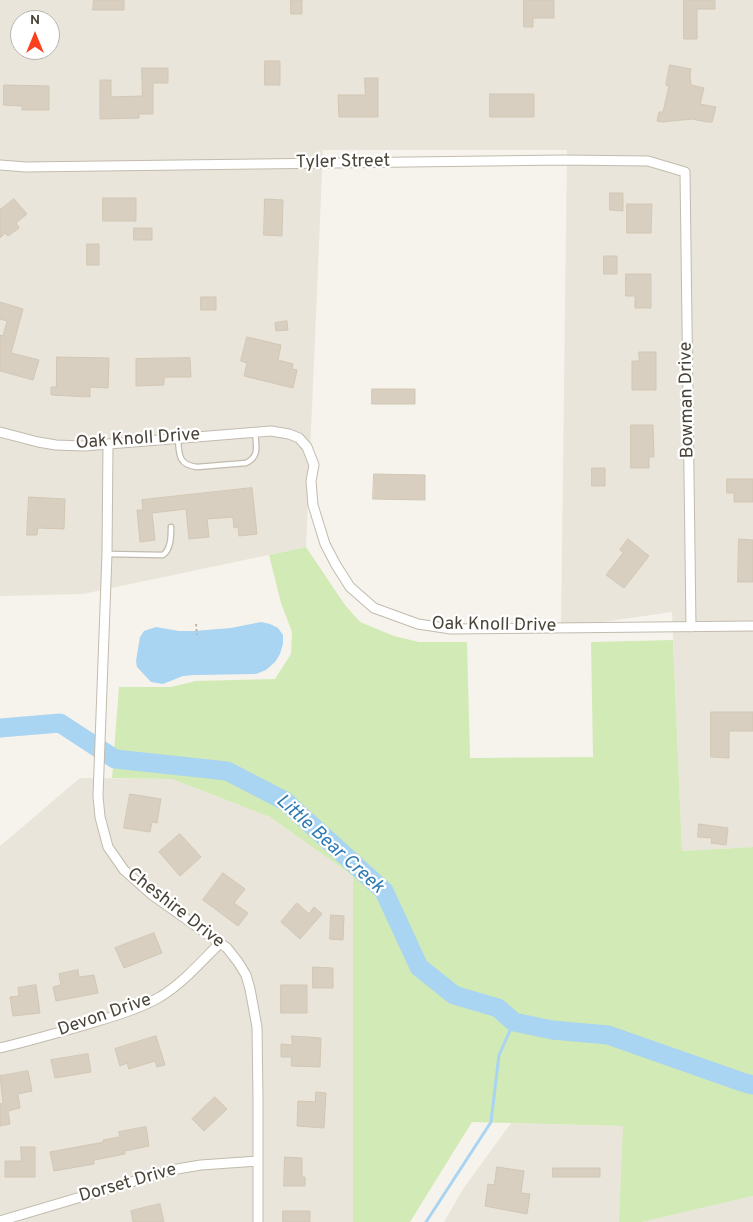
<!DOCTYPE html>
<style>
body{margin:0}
#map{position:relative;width:753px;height:1222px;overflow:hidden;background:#f6f3ec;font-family:Overpass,sans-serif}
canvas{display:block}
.north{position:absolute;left:10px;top:10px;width:50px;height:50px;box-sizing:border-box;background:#fff;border:1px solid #b7b4b0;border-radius:50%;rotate:0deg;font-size:14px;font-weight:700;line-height:20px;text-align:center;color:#4b4439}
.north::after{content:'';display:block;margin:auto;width:18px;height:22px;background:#fc3f1d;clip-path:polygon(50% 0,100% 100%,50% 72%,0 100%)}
</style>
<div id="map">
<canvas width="753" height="1222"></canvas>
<div class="north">N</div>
</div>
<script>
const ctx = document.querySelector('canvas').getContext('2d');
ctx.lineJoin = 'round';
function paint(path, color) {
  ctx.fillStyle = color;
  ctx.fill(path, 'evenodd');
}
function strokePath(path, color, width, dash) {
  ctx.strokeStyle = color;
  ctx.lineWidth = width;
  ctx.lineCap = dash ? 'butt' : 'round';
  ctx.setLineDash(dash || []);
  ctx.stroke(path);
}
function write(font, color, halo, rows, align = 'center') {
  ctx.font = font + ' Overpass,sans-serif';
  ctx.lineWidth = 4.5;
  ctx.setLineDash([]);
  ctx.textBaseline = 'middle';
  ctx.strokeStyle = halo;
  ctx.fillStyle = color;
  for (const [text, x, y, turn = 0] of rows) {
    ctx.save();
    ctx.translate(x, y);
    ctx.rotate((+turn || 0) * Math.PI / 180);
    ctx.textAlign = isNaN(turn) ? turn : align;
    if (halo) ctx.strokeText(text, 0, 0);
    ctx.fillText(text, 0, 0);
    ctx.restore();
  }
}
paint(new Path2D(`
 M 0,0 L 753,0 L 753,847 L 682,851 L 672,612 L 561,628 L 567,150 L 323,150 L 306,547 L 83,594 L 0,596 ZM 20,20 L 50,20 L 50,50 L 20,50 Z
 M 80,778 L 172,779 L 270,817 L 353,876 L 353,1222 L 0,1222 L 0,846 Z
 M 511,1123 L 624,1126 L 619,1222 L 444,1222 L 463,1189 Z
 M 753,1196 L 753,1222 L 642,1222 Z`), '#eae5da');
paint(new Path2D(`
 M 306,547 L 345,605 L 360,622 L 394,636 L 419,642 L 467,642 L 470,758 L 593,757 L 591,642 L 673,640 L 682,851 L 753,847 L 753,1196 L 642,1222 L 619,1222 L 623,1126 L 472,1122 L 410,1222 L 353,1222 L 353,876 L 270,817 L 172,779 L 112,778 L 119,687 L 171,687 L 196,681 L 275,679 L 291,654 L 292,632 L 281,603 L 269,555 Z`), '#d2eab5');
paint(new Path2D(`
 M 261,622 L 270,624 L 278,628 L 283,635 L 283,644 L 280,654 L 275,662 L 266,670 L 256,674 L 194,675 L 183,676 L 163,684 L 151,682 L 137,667 L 136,661 L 140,637 L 144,631 L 156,627 L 179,631 L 194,631 L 231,628 Z`), '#a9d4f2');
strokePath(new Path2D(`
 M 426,1222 L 491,1122 L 499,1055 L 514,1022`), '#a9d4f2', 3);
strokePath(new Path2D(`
 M 0,728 L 60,723 L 115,759 L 227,771 L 285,801 L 384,891 L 419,967 L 454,995 L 498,1008 L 514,1022 L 552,1030 L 608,1035 L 742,1082 L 753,1085`), '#a9d4f2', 19);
const building = new Path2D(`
 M 94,0 L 124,0 L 124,10 L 93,10 Z
 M 291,0 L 302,0 L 302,14 L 291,14 Z
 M 524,0 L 554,0 L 554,18 L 533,18 L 533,27 L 524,27 Z
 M 684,0 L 715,0 L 715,9 L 697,9 L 697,39 L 684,39 Z
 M 265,61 L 280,61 L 280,85 L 265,85 Z
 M 670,65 L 691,69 L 690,75 L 691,85 L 704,88 L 700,104 L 716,107 L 712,122 L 707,122 L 692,119 L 662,122 L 657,121 L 659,112 L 663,112 L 669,86 L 666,85 Z
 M 142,68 L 168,68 L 168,83 L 153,83 L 153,114 L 139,114 L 139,118 L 100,119 L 100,80 L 111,80 L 111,97 L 142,96 Z
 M 365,78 L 378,78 L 378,117 L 339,117 L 338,95 L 365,95 Z
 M 4,85 L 49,86 L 49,110 L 22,110 L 22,106 L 4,105 Z
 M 490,94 L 534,94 L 534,117 L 490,117 Z
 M 610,193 L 623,193 L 623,211 L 610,210 Z
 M 103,198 L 136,198 L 136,221 L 103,221 Z
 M 14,199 L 27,214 L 16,223 L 19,228 L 8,236 L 5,233 L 0,238 L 0,210 Z
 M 265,199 L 283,200 L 282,236 L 264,235 Z
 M 627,204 L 652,204 L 651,233 L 627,233 Z
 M 134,228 L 152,228 L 152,240 L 134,240 Z
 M 87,244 L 99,244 L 99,265 L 87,265 Z
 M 604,256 L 617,256 L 617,274 L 604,274 Z
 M 626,274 L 651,274 L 651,308 L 635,308 L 635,296 L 626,296 Z
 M 201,297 L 216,297 L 216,310 L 201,310 Z
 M 0,302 L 23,309 L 11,353 L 39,360 L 33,380 L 0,371 L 0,335 L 3,336 L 7,321 L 0,319 Z
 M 287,321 L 288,330 L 276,331 L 275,323 Z
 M 247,337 L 281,345 L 278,360 L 293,364 L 292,369 L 297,370 L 293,388 L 244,376 L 247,363 L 241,361 Z
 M 639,352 L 656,352 L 656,390 L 632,390 L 632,361 L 639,361 Z
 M 57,357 L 109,358 L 108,388 L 90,387 L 90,397 L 51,395 L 51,387 L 56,387 Z
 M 190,358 L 191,377 L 164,377 L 164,385 L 136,386 L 136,359 Z
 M 372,389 L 415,389 L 415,404 L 372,404 Z
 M 631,425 L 653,425 L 654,457 L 649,457 L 649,468 L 631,468 Z
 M 592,468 L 605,468 L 605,486 L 592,486 Z
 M 374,474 L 425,475 L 425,500 L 373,499 Z
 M 727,479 L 753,479 L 753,502 L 734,502 L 734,493 L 727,493 Z
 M 252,488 L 257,534 L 239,536 L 238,527 L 234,528 L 233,517 L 207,519 L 209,537 L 189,539 L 186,509 L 152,513 L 155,540 L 140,542 L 137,510 L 143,510 L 142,500 Z
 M 29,497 L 65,499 L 64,529 L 38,528 L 37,535 L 27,535 Z
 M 628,539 L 649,556 L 624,588 L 606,575 L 623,553 L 620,550 Z
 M 739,539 L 753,540 L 753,582 L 738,582 Z
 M 711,712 L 753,712 L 753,731 L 729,731 L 729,758 L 711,757 Z
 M 130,794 L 161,799 L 157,823 L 152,822 L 150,832 L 124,828 Z
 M 699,824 L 728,828 L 726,845 L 711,843 L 712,838 L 698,837 Z
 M 180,834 L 201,857 L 180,876 L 159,852 Z
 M 223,873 L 245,889 L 234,903 L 248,913 L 238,926 L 203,900 Z
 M 297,903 L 309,914 L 314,907 L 322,914 L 300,939 L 281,922 Z
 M 331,915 L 344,916 L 343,940 L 330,939 Z
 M 154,933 L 162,953 L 124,968 L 115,948 Z
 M 313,967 L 333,968 L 333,988 L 313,988 Z
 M 78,970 L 79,977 L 94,975 L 98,993 L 56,1001 L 53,987 L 61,985 L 59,974 Z
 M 36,985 L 40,1013 L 13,1016 L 10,997 L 19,996 L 18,988 Z
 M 281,985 L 307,985 L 307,1013 L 281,1013 Z
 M 156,1036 L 165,1065 L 157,1067 L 155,1061 L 129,1069 L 127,1063 L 120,1066 L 115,1049 Z
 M 292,1036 L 321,1038 L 320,1067 L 291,1066 L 292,1057 L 281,1057 L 281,1044 L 292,1045 Z
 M 88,1054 L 91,1072 L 55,1078 L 51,1060 Z
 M 28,1071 L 32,1091 L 18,1094 L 20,1108 L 8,1111 L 10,1124 L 0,1126 L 0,1104 L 3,1103 L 0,1076 Z
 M 316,1092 L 326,1093 L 324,1128 L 297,1126 L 298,1101 L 315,1102 Z
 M 215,1097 L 227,1109 L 204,1131 L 192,1119 Z
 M 146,1127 L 149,1146 L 125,1151 L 125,1154 L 94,1160 L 94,1164 L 54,1171 L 50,1152 L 104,1142 L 103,1140 L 120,1137 L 119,1132 Z
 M 21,1147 L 35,1147 L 35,1177 L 5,1177 L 5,1161 L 21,1161 Z
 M 285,1157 L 302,1158 L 302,1177 L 305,1177 L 305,1186 L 284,1186 Z
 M 497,1167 L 524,1171 L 521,1193 L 530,1194 L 527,1214 L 485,1206 L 488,1184 L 494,1185 Z
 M 553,1168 L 600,1168 L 600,1177 L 553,1177 Z
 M 160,1204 L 164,1222 L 133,1222 L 131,1211 Z
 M 283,1211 L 310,1211 L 310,1222 L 283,1222 Z`);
paint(building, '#d8cfc1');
strokePath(building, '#d3c7b4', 1);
const service = new Path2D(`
 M 178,438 C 179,454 178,465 197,467 L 246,463 C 260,456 256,446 255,432
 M 107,554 L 163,555 C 171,549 171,537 171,527`);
const minor = new Path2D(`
 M 0,165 L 26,167 L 564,160 L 648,161 L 685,172 L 691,627
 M 0,432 L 38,442 L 56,445 L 84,446 L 271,431 L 289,434 L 299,438 L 307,447 L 314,465 L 311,481 L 313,505 L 325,544 L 336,565 L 350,587 L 374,608 L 418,624 L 451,629 L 753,626
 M 108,444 L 107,554 L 98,796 L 100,817 L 108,847 L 124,870 L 151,894 L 227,948 L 238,962 L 246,975 L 250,989 L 257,1027 L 258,1098 L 258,1222
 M 0,1048 C 29,1041 57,1033 85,1025 C 111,1017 137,1010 160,997 C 183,983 202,961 220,943
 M 0,1221 L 128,1183 L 171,1170 L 201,1165 L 258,1161`);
strokePath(service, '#c2bbae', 7);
strokePath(minor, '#c2bbae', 11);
strokePath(new Path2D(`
 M 196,624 L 197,635`), '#c4b79f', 2, [2.5, 2.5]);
strokePath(service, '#fff', 4.5);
strokePath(minor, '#fff', 9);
write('18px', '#4b4439', '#fff', [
 ["Tyler Street",343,163,-1],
 ["Bowman Drive",688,400,-91],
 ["Oak Knoll Drive",138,440,-4],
 ["Oak Knoll Drive",494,626,1],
 ["Cheshire Drive",175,909,38],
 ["Devon Drive",105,1016,-19],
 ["Dorset Drive",128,1184,-16]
]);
write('italic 19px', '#2e7ab2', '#fff', [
 ["Little Bear Creek",329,845,42]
]);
</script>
